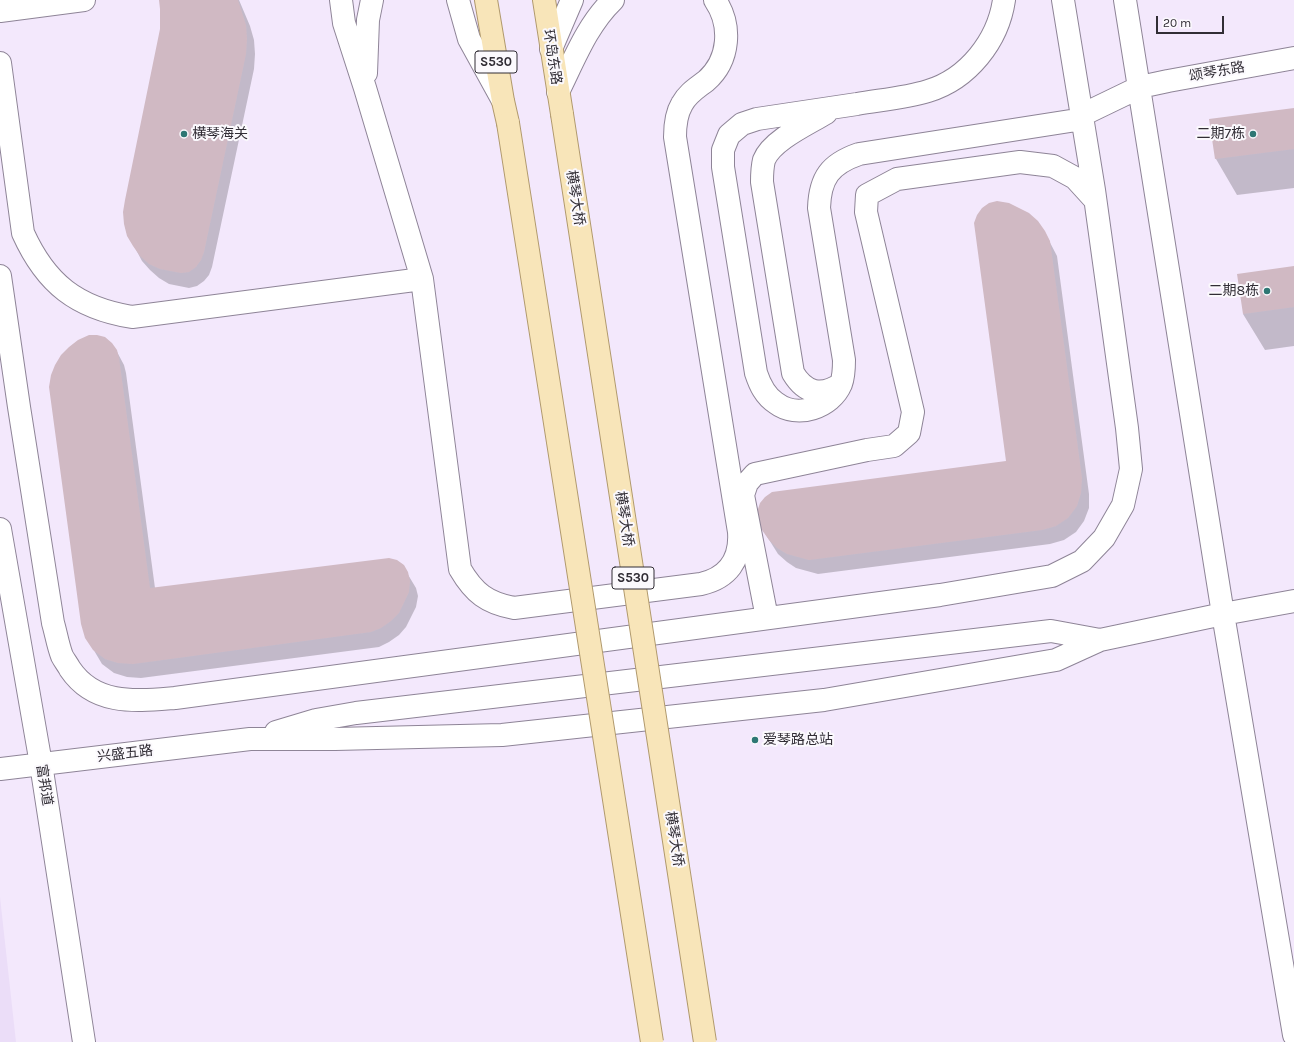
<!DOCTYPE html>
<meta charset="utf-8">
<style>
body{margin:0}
#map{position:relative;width:1294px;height:1042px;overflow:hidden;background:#f3e8fc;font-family:Karla,sans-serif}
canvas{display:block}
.scale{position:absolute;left:1156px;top:16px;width:68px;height:18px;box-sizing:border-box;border:2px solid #312d35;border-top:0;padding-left:5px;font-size:12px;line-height:14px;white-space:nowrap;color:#312d35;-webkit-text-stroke:3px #fbf9fd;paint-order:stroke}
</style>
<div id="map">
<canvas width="1294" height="1042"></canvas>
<div class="scale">20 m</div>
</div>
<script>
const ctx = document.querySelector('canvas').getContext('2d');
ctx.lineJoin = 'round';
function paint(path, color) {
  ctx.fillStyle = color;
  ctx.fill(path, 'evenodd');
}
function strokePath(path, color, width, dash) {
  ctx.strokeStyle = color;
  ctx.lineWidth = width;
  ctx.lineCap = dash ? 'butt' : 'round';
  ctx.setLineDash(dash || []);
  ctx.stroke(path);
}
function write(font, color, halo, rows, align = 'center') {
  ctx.font = font + ' Karla,"Noto Sans SC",sans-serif';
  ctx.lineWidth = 4;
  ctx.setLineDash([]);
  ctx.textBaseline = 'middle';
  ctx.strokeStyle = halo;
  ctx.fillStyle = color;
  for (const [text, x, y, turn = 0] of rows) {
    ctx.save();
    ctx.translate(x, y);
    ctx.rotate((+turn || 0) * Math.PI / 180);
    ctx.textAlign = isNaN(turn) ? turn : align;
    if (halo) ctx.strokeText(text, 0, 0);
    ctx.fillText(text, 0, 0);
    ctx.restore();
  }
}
paint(new Path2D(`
 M 0,897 L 16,1042 L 0,1042 Z`), '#ebddf8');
paint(new Path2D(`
 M 160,0 L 239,0 L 250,26 L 254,40 L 255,54 L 254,69 L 212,267 L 209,275 L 204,281 L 197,286 L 189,288 L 169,284 L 159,278 L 150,270 L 142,261 L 134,246 L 161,29 Z
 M 1294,109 L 1294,188 L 1237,195 L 1216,159 L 1210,120 Z
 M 1044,231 L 1057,256 L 1089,494 L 1089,508 L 1084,521 L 1076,532 L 1064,540 L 1050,544 L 818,574 L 796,568 L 787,562 L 778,554 L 763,530 L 1007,462 Z
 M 1294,267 L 1294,346 L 1265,350 L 1243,314 Z
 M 116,350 L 124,365 L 126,373 L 155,588 L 407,573 L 416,588 L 418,596 L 416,607 L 406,627 L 399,635 L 389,642 L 379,647 L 141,678 L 127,677 L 114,673 L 102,664 L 86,637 Z`), '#0003');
paint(new Path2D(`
 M 159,0 L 238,0 L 246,25 L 247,39 L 246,54 L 204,252 L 201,260 L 196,267 L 189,272 L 181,273 L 160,269 L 149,264 L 140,256 L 133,246 L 127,236 L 124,224 L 123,212 L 125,200 L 160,29 L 160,9 Z
 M 1294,108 L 1294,149 L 1215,159 L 1209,119 Z
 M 997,201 L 1009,203 L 1029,213 L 1038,221 L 1045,231 L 1050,241 L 1082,478 L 1081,493 L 1077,506 L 1068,518 L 1056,526 L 1042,530 L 809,560 L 787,554 L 777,548 L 769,540 L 762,530 L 757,520 L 757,512 L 760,503 L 765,497 L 772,492 L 1006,461 L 974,223 L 977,215 L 982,208 L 989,203 Z
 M 1294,266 L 1294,307 L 1243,314 L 1237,274 Z
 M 89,335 L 97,335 L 105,337 L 112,343 L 117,350 L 119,358 L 150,588 L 389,558 L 397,560 L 404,565 L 408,572 L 410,581 L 409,592 L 399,613 L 391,621 L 381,628 L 371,632 L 133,664 L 118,663 L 105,659 L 93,650 L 85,638 L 81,624 L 49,387 L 51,375 L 55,365 L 61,355 L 69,347 L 78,340 Z`), '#d0b9c3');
const minor = new Path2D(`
 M 341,0 L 344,23 L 365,88 L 422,279 L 460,569 C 474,593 487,603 514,608 L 701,584 C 728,578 741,560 739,532 L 675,137 C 675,125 676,114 682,104 C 688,93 697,88 706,81 C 730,60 732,25 715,0
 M 458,0 L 469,39 L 502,99
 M 1004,0 C 998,41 968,79 928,91 C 906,98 880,100 857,104 C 824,109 791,114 757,119 L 742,124 L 729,135 L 723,150 L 723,167 L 756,373 C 760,385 765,396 776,403 C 797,419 831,408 841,384 C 844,376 844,368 844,360 L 819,208 C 820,178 830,164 859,154 L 1083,119
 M 1125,0 L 1223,614 L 1294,1035
 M 0,11 L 84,0
 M 551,49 L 572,0
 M 0,63 L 23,233 C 46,284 77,308 132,317 L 422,279
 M 366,73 L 368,20 L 372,0
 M 558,92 C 574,60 587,25 613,0
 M 826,113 C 808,124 772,140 764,160 C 762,168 762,175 762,182 L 793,373 C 805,393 821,397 841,384
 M 1082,115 L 1140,87 L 1168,81 L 1294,58
 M 0,276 L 19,407 L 53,623 C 56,633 58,646 62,656 C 64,660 68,665 70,669 C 95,706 136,701 175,698 L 940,595 L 1052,576 L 1082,561 L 1104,538 L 1123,505 L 1131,469 L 1127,428 L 1094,190 L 1063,0
 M 0,529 L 41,764 L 84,1042
 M 767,618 L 743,495 L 747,483 L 755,474 L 867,450 L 894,446 L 909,433 L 913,412 L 866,212 L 867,195 L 897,179 L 1020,162 L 1053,166 L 1075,178 L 1095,200
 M 276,732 L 316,720 L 356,713 L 1051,631 L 1100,640
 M 0,769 L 250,739 L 335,739 L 502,735 L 824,700 L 1056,660 L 1100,640 L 1223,614 L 1294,601`);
const major = new Path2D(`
 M 486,0 L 503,101 L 508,123
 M 544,0 L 562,114`);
strokePath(minor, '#8e8497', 24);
strokePath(major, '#b0996d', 24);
strokePath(minor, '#fff', 22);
strokePath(major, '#f8e5b9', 22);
const majorBridge = new Path2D(`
 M 562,114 L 705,1042
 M 508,123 L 652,1042`);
strokePath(majorBridge, '#b0996d', 24, []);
strokePath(majorBridge, '#f8e5b9', 22);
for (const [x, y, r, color] of [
 [184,134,4,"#2e7774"],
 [1253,134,4,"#2e7774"],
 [1267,291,4,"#2e7774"],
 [755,740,4,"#2e7774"]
]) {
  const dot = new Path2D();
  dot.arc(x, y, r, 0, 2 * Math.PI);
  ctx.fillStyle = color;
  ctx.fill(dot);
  strokePath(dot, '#fbf9fd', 1.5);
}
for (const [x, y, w] of [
 [496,62,42],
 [633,578,42]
]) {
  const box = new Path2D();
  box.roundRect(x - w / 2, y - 11, w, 22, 3);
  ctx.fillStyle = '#fbf9fd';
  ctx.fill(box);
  strokePath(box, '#312d35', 1);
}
write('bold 13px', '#312d35', null, [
 ["S530",496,62],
 ["S530",633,578]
]);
write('14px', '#312d35', '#fbf9fd', [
 ["环岛东路",552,57,81],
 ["颂琴东路",1217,72,-10],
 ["横琴大桥",575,198,81],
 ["横琴大桥",624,519,81],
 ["兴盛五路",125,754,-7],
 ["富邦道",44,785,81],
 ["横琴大桥",674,839,81]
]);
write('14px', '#312d35', '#fbf9fd', [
 ["横琴海关",192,134],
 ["二期7栋",1245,134,"right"],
 ["二期8栋",1259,291,"right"],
 ["爱琴路总站",763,740]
], 'left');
</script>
